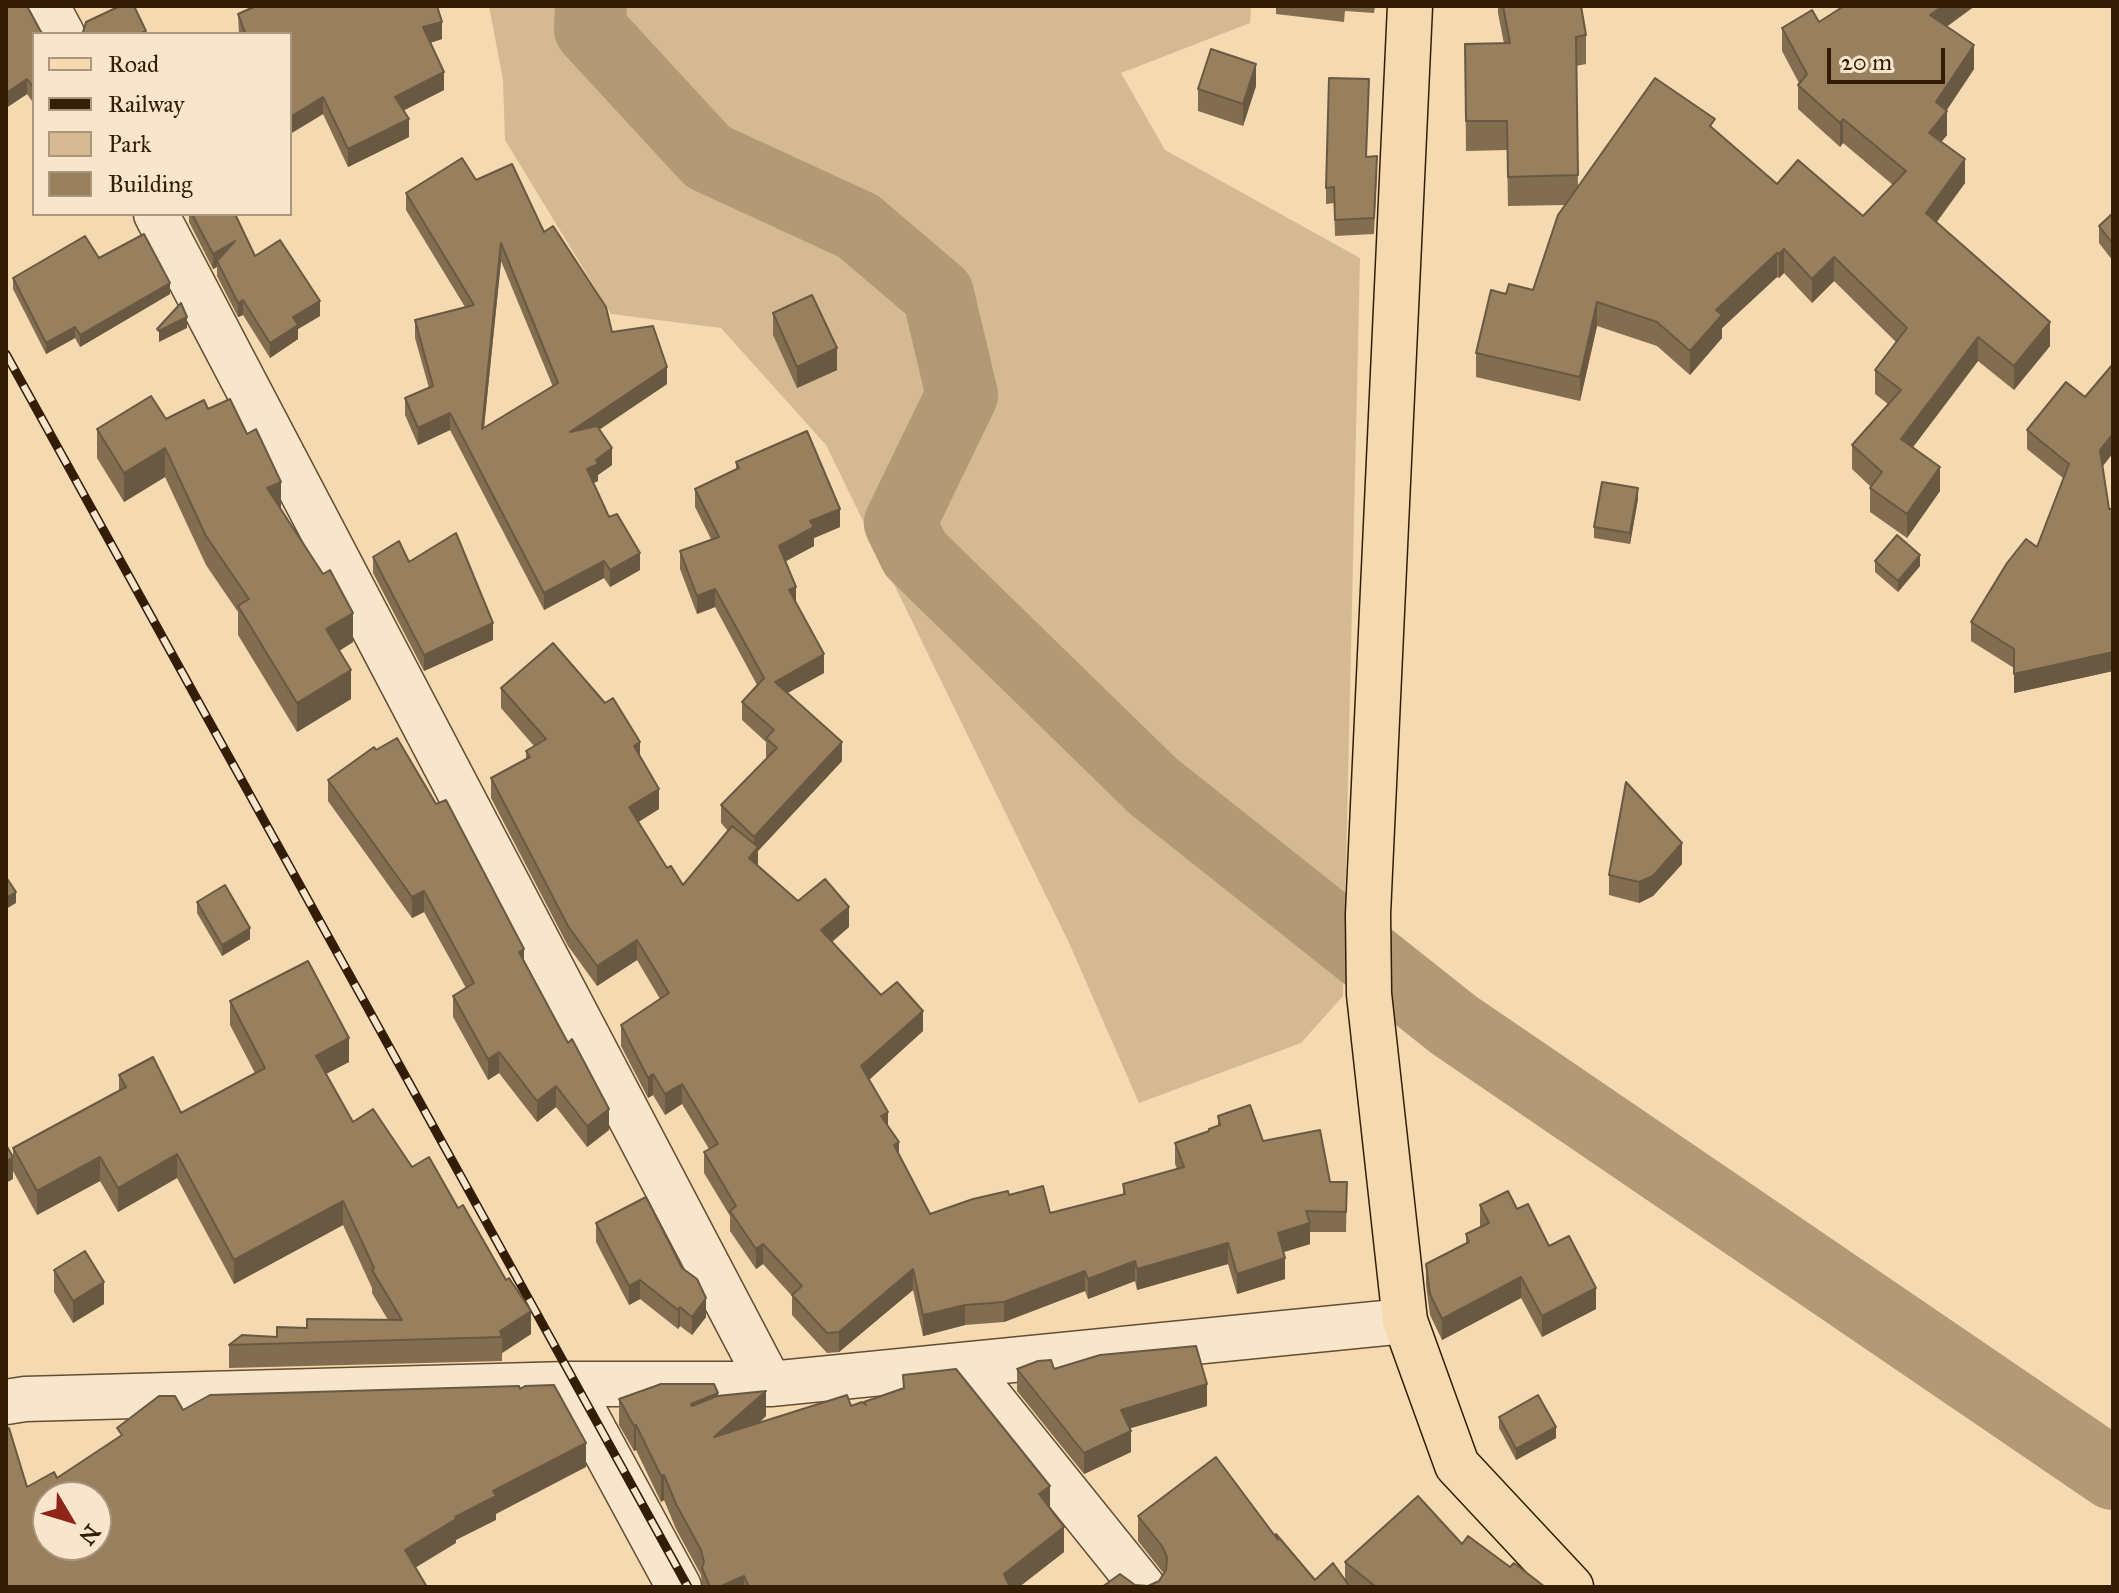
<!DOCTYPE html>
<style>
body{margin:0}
#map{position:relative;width:2119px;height:1593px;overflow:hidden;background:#f5d9b0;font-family:"IM FELL Great Primer",serif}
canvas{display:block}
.frame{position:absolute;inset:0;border:8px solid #331e05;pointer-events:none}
.legend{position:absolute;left:32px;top:32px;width:260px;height:184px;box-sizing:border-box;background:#f8e6cc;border:2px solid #a9967c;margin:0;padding:10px 14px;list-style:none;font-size:24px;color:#331e05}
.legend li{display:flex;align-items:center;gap:16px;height:40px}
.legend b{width:40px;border:2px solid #a9967c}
.north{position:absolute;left:32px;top:1481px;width:80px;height:80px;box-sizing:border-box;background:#f8e6cc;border:2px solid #a9967c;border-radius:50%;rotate:128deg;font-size:22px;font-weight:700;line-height:32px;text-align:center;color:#331e05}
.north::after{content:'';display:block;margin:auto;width:28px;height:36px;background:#8f2418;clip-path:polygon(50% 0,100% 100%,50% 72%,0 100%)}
.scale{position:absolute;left:1827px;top:48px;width:118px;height:36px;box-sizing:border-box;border:4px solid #331e05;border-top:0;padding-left:10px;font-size:24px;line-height:28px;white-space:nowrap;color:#331e05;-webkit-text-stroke:6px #f8e6cc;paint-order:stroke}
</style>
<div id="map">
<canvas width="2119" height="1593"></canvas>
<div class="frame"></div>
<ul class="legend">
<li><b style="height:10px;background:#f5d9b0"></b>Road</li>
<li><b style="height:10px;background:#331e05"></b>Railway</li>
<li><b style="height:22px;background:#d4b993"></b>Park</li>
<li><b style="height:22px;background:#987f5e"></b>Building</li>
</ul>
<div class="north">N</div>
<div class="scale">20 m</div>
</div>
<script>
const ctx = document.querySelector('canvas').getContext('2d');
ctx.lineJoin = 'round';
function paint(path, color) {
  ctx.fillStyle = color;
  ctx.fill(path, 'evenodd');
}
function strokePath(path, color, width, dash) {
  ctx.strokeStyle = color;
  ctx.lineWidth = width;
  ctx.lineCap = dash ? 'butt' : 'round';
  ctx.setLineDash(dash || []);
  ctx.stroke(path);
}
paint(new Path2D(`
 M 489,6 L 1251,6 L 1250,23 L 1121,73 L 1165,150 L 1360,258 L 1343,996 L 1301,1043 L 1139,1103 L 1070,945 L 826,445 L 721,328 L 611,314 L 505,140 L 503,80 Z`), '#d4b993');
strokePath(new Path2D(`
 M 591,6 L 590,29 L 708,157 L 858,226 L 938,294 L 962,395 L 900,523 L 915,554 L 1153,786 L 1454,1025 L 2113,1474`), '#b39976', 72);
const minor = new Path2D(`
 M 47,6 L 62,34
 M 156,214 L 770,1384
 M 965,1366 L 1143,1587
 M 569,1384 L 679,1587
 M 6,1402 L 25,1399 L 569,1384 L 770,1384 L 1405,1321`);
const major = new Path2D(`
 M 1410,6 L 1368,914 L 1369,994 L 1405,1321 L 1457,1465 L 1571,1587`);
strokePath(minor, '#644d30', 47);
strokePath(major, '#331e05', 47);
strokePath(minor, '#f8e6cc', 44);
strokePath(major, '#f5d9b0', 44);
const rail = new Path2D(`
 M 6,354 L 688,1587`);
strokePath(rail, '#331e05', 9);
strokePath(rail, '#f8e6cc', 6, [18]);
paint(new Path2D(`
 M 1276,6 L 1375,6 L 1374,13 L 1345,11 L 1344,22 L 1276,14 Z
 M 1498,6 L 1581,6 L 1586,35 L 1586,64 L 1576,66 L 1578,187 L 1715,130 L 1777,184 L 1863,216 L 1893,185 L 1843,143 L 1840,147 L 1798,109 L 1798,85 L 1799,83 L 1782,51 L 1782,28 L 1819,22 L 1947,27 L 1974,69 L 1946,110 L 1947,135 L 1941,142 L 1965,183 L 1937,222 L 2050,346 L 2014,390 L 1978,361 L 1913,447 L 1940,491 L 1907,538 L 1870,512 L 1870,488 L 1871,487 L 1852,469 L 1852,445 L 1888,404 L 1875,394 L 1875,370 L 1896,342 L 1834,281 L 1812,303 L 1784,273 L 1779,278 L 1777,277 L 1722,328 L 1722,338 L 1690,375 L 1657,346 L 1597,326 L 1580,401 L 1476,377 L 1476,353 L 1506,294 L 1533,290 L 1565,205 L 1508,206 L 1507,150 L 1466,151 L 1465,44 L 1504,44 L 1498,13 Z
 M 238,14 L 442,39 L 430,43 L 444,90 L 403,110 L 409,137 L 348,167 L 323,114 L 290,134 L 290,34 L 239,34 Z
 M 34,34 L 34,104 L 27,94 L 6,108 Z
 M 1256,86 L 1243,126 L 1198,111 L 1198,89 Z
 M 1367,157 L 1377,172 L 1374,234 L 1335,236 L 1334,203 L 1326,204 L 1326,188 Z
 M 476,180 L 544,232 L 612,332 L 667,384 L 599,430 L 612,465 L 598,475 L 598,481 L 593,483 L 609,517 L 640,570 L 610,587 L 604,578 L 544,610 L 450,430 L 418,445 L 405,415 L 405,398 L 429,388 L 415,338 L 415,320 L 465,307 L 406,210 L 406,193 ZM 501,261 L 553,387 L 484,428 Z
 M 2113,213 L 2113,261 L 2099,243 L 2099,226 Z
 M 189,214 L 235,214 L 255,256 L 320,316 L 298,329 L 298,339 L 270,358 L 243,315 L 238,317 L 217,276 L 217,267 L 213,269 L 189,222 Z
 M 99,258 L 170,294 L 80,347 L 75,338 L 46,354 L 13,289 L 13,278 Z
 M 773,313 L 837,370 L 797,388 L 773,335 Z
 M 208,409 L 281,509 L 353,642 L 339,651 L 351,699 L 297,732 L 238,635 L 238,612 L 206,565 L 165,477 L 124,502 L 97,458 L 97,429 L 166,419 Z
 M 2027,430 L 2102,466 L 2109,509 L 2113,509 L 2113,671 L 2014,693 L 2014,668 L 1971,641 L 1971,622 L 2037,547 L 2063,478 L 2027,449 Z
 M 736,462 L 840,527 L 814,538 L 814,546 L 785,561 L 796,602 L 824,673 L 787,693 L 842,761 L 758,851 L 758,866 L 798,901 L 849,927 L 832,942 L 881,995 L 923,1031 L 869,1080 L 899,1155 L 930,1214 L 1009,1195 L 1050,1213 L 1123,1194 L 1123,1184 L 1177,1169 L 1175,1164 L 1175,1143 L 1209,1132 L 1218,1126 L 1218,1116 L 1263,1141 L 1330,1182 L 1347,1182 L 1346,1232 L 1310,1232 L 1310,1244 L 1283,1252 L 1285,1279 L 1237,1294 L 1228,1264 L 1137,1290 L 1135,1281 L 1088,1299 L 1085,1291 L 1004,1322 L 965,1325 L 923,1336 L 913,1290 L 839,1352 L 827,1353 L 792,1315 L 792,1296 L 763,1264 L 756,1269 L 730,1231 L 730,1216 L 704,1173 L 704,1152 L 709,1149 L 682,1104 L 665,1115 L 653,1095 L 648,1098 L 621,1046 L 621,1025 L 660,999 L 637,960 L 597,986 L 568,946 L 491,798 L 491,778 L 526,759 L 526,751 L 534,746 L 501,708 L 501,688 L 640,757 L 659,809 L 638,822 L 667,868 L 683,885 L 728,831 L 721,823 L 721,805 L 767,758 L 766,757 L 766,742 L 742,720 L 742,702 L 757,685 L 715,607 L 697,614 L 680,569 L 680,551 L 711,539 L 695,507 L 695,489 L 736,469 Z
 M 1638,499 L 1630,544 L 1594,538 L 1594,527 Z
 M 373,557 L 409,562 L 493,640 L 424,671 L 373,573 Z
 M 1875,561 L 1920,566 L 1898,592 L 1875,572 Z
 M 328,780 L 524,963 L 609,1130 L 587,1147 L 556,1107 L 537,1122 L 499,1073 L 488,1080 L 453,1017 L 453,996 L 466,988 L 424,912 L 412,918 L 328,801 Z
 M 1682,864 L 1653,896 L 1639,903 L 1609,895 L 1609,875 Z
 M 197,902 L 250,939 L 222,956 L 197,913 Z
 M 230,1001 L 349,1062 L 326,1074 L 353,1122 L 412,1167 L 531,1334 L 502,1353 L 502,1361 L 229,1368 L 229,1345 L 277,1337 L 307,1328 L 388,1320 L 372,1293 L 372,1288 L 343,1225 L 234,1284 L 177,1178 L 118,1212 L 100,1181 L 37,1215 L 13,1171 L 13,1148 L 119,1091 L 119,1075 L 181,1113 L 255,1073 L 230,1025 Z
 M 1480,1205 L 1517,1209 L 1549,1246 L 1596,1309 L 1542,1337 L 1521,1298 L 1442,1340 L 1430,1315 L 1426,1285 L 1426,1264 L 1466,1243 L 1466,1234 L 1480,1227 Z
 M 596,1223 L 706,1317 L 692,1335 L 680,1326 L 678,1329 L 640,1299 L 629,1305 L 596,1242 Z
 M 54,1270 L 104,1304 L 73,1323 L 54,1292 Z
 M 1017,1369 L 1054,1369 L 1207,1406 L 1130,1428 L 1131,1452 L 1084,1474 L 1017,1391 Z
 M 903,1375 L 1050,1508 L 1064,1552 L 1019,1587 L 702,1587 L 701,1575 L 676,1529 L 664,1500 L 661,1502 L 636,1450 L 634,1451 L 619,1425 L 619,1399 L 718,1396 L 766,1416 L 759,1423 L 864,1403 L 903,1389 Z
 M 1499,1417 L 1556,1438 L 1516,1460 L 1499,1428 Z
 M 1138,1516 L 1276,1538 L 1276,1534 L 1315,1580 L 1345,1579 L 1345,1562 L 1462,1544 L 1510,1567 L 1545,1587 L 1102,1587 L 1135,1585 L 1148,1586 L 1159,1581 L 1164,1574 L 1138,1541 Z`), '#836d51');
paint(new Path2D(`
 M 1943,6 L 1975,6 L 1930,39 L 1930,15 Z
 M 442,22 L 442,39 L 423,45 L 423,27 Z
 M 1974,45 L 1974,69 L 1943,116 L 1947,111 L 1947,135 L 1929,157 L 1929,133 L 1936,102 Z
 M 1256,64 L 1256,86 L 1243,126 L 1243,104 Z
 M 444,72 L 444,90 L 395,115 L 395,97 Z
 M 27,79 L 27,94 L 6,108 L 6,93 Z
 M 323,97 L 323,114 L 290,134 L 290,117 Z
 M 409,119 L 409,137 L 348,167 L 348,149 Z
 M 1843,119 L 1843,143 L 1840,147 L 1840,123 Z
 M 1965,159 L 1965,183 L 1926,236 L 1926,213 Z
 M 235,241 L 217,261 L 217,267 L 213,269 L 213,254 Z
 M 501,243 L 501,261 L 482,446 L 482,429 Z
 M 1784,249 L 1784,273 L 1779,278 L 1779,254 Z
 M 1777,253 L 1777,277 L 1722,328 L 1722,338 L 1690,375 L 1690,351 L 1716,310 Z
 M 1834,257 L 1834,281 L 1812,303 L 1812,279 Z
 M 170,283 L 170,294 L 80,347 L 80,335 Z
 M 243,300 L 243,315 L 238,317 L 238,303 Z
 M 320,301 L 320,316 L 298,329 L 298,339 L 270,358 L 270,343 L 293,317 Z
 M 1597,302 L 1597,326 L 1580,401 L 1580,377 Z
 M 187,317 L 187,328 L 159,342 L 159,331 Z
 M 2050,322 L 2050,346 L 2014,390 L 2014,366 Z
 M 75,327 L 75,338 L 46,354 L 46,343 Z
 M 1978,337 L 1978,361 L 1901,463 L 1901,439 Z
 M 837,348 L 837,370 L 797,388 L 797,367 Z
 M 667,367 L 667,384 L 570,449 L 570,432 Z
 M 450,413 L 450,430 L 418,445 L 418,428 Z
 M 2113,434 L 2113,453 L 2100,470 L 2100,450 Z
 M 165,448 L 165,477 L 124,502 L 124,473 Z
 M 612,448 L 612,465 L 598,475 L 598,481 L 587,486 L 587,469 L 596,460 Z
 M 1940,467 L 1940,491 L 1907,538 L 1907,514 Z
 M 281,482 L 281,511 L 267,488 Z
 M 1638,488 L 1638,499 L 1630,544 L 1630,533 Z
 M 840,509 L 840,527 L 814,538 L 814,546 L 779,565 L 779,546 L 810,521 Z
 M 640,553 L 640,570 L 610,587 L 610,570 Z
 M 1920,555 L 1920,566 L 1898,592 L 1898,581 Z
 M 604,561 L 604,578 L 544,610 L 544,593 Z
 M 796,587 L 796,606 L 789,590 Z
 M 715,589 L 715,607 L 697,614 L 697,596 Z
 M 353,613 L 353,642 L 326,659 L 326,629 Z
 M 493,623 L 493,640 L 424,671 L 424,655 Z
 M 2113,652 L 2113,671 L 2014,693 L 2014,674 Z
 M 824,654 L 824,673 L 775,700 L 775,682 Z
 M 351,670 L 351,699 L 297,732 L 297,703 Z
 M 640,742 L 640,762 L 634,746 Z
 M 842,742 L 842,761 L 758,851 L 758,867 L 749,858 L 754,852 L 754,837 Z
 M 659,789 L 659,809 L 629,828 L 629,807 Z
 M 1682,843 L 1682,864 L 1653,896 L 1639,903 L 1639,882 Z
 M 424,891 L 424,912 L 412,918 L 412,897 Z
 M 16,892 L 16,903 L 6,909 L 6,898 Z
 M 849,907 L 849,927 L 821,951 L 821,930 Z
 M 250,928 L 250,939 L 222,956 L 222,945 Z
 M 637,940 L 637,960 L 597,986 L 597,966 Z
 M 524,949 L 524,970 L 519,952 Z
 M 923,1011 L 923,1031 L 861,1087 L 861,1066 Z
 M 349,1038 L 349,1062 L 316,1079 L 316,1056 Z
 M 499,1052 L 499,1073 L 488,1080 L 488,1059 Z
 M 653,1074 L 653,1095 L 648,1098 L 648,1078 Z
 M 682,1084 L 682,1104 L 665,1115 L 665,1094 Z
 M 556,1086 L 556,1107 L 537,1122 L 537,1101 Z
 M 609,1109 L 609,1130 L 587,1147 L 587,1126 Z
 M 888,1112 L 888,1132 L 881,1116 Z
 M 899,1142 L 899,1162 L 894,1145 Z
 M 177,1154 L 177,1178 L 118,1212 L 118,1188 Z
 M 13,1157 L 13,1179 L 6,1183 L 6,1162 Z
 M 100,1157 L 100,1181 L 37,1215 L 37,1191 Z
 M 343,1201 L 343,1225 L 234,1284 L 234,1260 Z
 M 1310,1223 L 1310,1244 L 1278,1254 L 1278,1233 Z
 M 1228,1243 L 1228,1264 L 1137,1290 L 1137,1269 Z
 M 763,1244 L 763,1264 L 756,1269 L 756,1249 Z
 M 1285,1258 L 1285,1279 L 1237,1294 L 1237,1274 Z
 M 1135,1261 L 1135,1281 L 1088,1299 L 1088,1279 Z
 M 913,1269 L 913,1290 L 839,1352 L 839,1332 Z
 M 1085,1271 L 1085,1291 L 1004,1322 L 1004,1302 Z
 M 1521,1277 L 1521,1298 L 1442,1340 L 1442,1319 Z
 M 640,1280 L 640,1299 L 629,1305 L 629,1286 Z
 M 104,1282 L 104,1304 L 73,1323 L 73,1301 Z
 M 1596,1288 L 1596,1309 L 1542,1337 L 1542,1316 Z
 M 706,1298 L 706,1317 L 692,1335 L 692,1317 Z
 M 965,1305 L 965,1325 L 923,1336 L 923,1315 Z
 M 680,1307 L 680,1326 L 678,1329 L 678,1310 Z
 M 531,1311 L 531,1334 L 502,1353 L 502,1337 L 500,1331 Z
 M 1207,1384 L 1207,1406 L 1121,1431 L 1121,1410 Z
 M 766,1391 L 766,1416 L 714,1462 L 714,1437 Z
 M 718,1393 L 718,1419 L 691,1429 L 691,1404 Z
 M 636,1425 L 636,1450 L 634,1451 L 634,1426 Z
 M 1556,1427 L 1556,1438 L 1516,1460 L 1516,1449 Z
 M 1131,1431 L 1131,1452 L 1084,1474 L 1084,1453 Z
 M 586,1443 L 586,1467 L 496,1514 L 496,1520 L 456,1540 L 456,1543 L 405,1574 L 405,1550 L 493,1491 Z
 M 664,1475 L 664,1500 L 661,1502 L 661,1476 Z
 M 1050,1486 L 1050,1512 L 1039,1494 Z
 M 1064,1527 L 1064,1552 L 1019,1587 L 1004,1587 L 1004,1574 Z
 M 744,1576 L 744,1587 L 719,1587 Z`), '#6a5942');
const building = new Path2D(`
 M 6,6 L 27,6 L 40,30 L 43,34 L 34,34 L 34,88 L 27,79 L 6,93 Z
 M 120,6 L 134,6 L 146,31 L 139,34 L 81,34 L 83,32 L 86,22 Z
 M 256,6 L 437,6 L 442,22 L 423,27 L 444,72 L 395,97 L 409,119 L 348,149 L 323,97 L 290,117 L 290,34 L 239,34 L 245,32 L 238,14 Z
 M 1503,6 L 1581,6 L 1586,35 L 1576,37 L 1578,175 L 1508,177 L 1507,121 L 1466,121 L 1465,44 L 1510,43 Z
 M 1844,6 L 1943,6 L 1930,15 L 1974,45 L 1936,102 L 1947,111 L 1929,133 L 1965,159 L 1926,213 L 2050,322 L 2014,366 L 1978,337 L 1901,439 L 1940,467 L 1907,514 L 1870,488 L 1882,472 L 1852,445 L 1901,390 L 1875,370 L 1907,328 L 1834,257 L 1812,279 L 1784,249 L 1779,254 L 1777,253 L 1716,310 L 1722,315 L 1690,351 L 1657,322 L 1597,302 L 1580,377 L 1476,353 L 1491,290 L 1506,294 L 1509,284 L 1533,290 L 1558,215 L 1655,78 L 1715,119 L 1710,126 L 1777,184 L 1798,160 L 1863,216 L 1906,171 L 1843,119 L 1840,123 L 1798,85 L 1807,74 L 1782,28 L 1812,10 L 1819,22 Z
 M 1211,49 L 1256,64 L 1243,104 L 1198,89 Z
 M 1329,78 L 1369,79 L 1366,157 L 1377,156 L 1374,218 L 1335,220 L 1334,187 L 1326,188 Z
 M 462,158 L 476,180 L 512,164 L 544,232 L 553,226 L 606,307 L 612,332 L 653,326 L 667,367 L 570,432 L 597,426 L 612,448 L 596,460 L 598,464 L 587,469 L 609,517 L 617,514 L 640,553 L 610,570 L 604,561 L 544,593 L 450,413 L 418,428 L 405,398 L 433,386 L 415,320 L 474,305 L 406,193 ZM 501,243 L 558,383 L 482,429 L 495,299 Z
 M 2113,213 L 2113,244 L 2099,226 Z
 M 192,214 L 235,214 L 255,256 L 280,240 L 320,301 L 293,317 L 298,325 L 270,343 L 243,300 L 238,303 L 217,261 L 235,241 L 213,254 Z
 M 144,234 L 170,283 L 80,335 L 75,327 L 46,343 L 13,278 L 85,236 L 99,258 Z
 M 812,295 L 837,348 L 797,367 L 773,313 Z
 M 181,303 L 187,317 L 159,331 L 157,329 Z
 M 2113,364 L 2113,434 L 2100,450 L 2109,509 L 2113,509 L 2113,652 L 2014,674 L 2014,649 L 1971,622 L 2007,563 L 2026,539 L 2037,547 L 2069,464 L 2027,430 L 2066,382 L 2085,397 Z
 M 151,396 L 166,419 L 204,400 L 208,409 L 230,399 L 247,434 L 256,429 L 281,482 L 267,488 L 323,574 L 330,570 L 353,613 L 326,629 L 351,670 L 297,703 L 238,606 L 249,599 L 206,536 L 165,448 L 124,473 L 97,429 Z
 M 807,431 L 840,509 L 810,521 L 814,527 L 779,546 L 796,587 L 789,590 L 824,654 L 775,682 L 842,742 L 754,837 L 721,805 L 777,748 L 766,738 L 774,730 L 742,702 L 764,678 L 715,589 L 697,596 L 680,551 L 719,537 L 695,489 L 739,468 L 736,462 Z
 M 1602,482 L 1638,488 L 1630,533 L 1594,527 Z
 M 456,533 L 493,623 L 424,655 L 373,557 L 399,541 L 409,562 Z
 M 1897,535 L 1920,555 L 1898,581 L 1875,561 Z
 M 553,643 L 605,703 L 613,698 L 640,742 L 634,746 L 659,789 L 629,807 L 667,868 L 671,866 L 683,885 L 732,826 L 758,847 L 749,858 L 798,901 L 825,879 L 849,907 L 821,930 L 881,995 L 897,982 L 923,1011 L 861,1066 L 888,1112 L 881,1116 L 899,1142 L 894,1145 L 930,1214 L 973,1199 L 1008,1191 L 1009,1195 L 1043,1186 L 1050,1213 L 1125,1194 L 1123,1184 L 1184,1167 L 1175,1143 L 1209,1131 L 1209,1129 L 1220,1125 L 1218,1116 L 1250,1105 L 1263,1141 L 1320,1130 L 1330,1182 L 1347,1182 L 1346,1212 L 1306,1211 L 1310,1223 L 1278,1233 L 1285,1258 L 1237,1274 L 1228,1243 L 1137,1269 L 1135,1261 L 1088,1279 L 1085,1271 L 1004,1302 L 965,1305 L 923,1315 L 913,1269 L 839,1332 L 827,1333 L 792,1295 L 802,1286 L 763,1244 L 756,1249 L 730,1211 L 736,1206 L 704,1152 L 718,1144 L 682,1084 L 665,1094 L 653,1074 L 648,1078 L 621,1025 L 669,993 L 637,940 L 597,966 L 568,926 L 491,778 L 530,757 L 526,751 L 546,739 L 501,688 Z
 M 397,738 L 436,804 L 446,800 L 524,949 L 519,952 L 568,1043 L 572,1039 L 609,1109 L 587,1126 L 556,1086 L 537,1101 L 499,1052 L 488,1059 L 453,996 L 474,983 L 424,891 L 412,897 L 328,780 L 374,747 L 376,750 Z
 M 1626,782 L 1682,843 L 1653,876 L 1639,882 L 1609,875 Z
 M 6,877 L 16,892 L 6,898 Z
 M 225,885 L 250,928 L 222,945 L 197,902 Z
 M 308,961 L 349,1038 L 316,1056 L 353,1122 L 373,1109 L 412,1167 L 429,1157 L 458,1208 L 463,1205 L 506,1280 L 509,1278 L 531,1311 L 500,1331 L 502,1337 L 229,1345 L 242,1335 L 277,1337 L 277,1327 L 307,1328 L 307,1319 L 402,1320 L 372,1270 L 374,1268 L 343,1201 L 234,1260 L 177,1154 L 118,1188 L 100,1157 L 37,1191 L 13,1148 L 126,1087 L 119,1075 L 153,1057 L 181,1113 L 265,1068 L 230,1001 Z
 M 6,1145 L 13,1157 L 6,1162 Z
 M 1508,1191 L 1517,1209 L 1528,1204 L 1549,1246 L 1569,1236 L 1596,1288 L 1542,1316 L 1521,1277 L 1442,1319 L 1430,1294 L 1426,1264 L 1469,1242 L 1466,1234 L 1489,1223 L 1480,1205 Z
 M 646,1197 L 682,1268 L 697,1279 L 706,1298 L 692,1317 L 680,1307 L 678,1310 L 640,1280 L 629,1286 L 596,1223 Z
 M 85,1251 L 104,1282 L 73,1301 L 54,1270 Z
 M 1196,1346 L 1207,1384 L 1121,1410 L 1131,1431 L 1084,1453 L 1017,1369 L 1038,1361 L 1051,1360 L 1054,1369 L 1100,1355 Z
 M 956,1369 L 1050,1486 L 1039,1494 L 1064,1527 L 1004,1574 L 1010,1587 L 749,1587 L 744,1576 L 719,1587 L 710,1587 L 702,1568 L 704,1562 L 701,1550 L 676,1504 L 664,1475 L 661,1476 L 636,1425 L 634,1426 L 619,1399 L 661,1384 L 714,1384 L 718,1393 L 691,1404 L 692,1406 L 717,1396 L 766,1391 L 714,1437 L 847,1395 L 851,1406 L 862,1402 L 866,1405 L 864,1402 L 904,1388 L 903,1375 Z
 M 554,1385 L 586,1443 L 493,1491 L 496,1496 L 455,1517 L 456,1519 L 405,1550 L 427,1587 L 6,1587 L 6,1429 L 9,1428 L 27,1487 L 54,1472 L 57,1478 L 122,1435 L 117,1428 L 159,1396 L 175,1396 L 183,1410 L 210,1395 L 519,1386 L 520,1389 L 525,1386 ZM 48,1497 L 96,1497 L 96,1545 L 48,1545 Z
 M 1538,1395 L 1556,1427 L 1516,1449 L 1499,1417 Z
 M 1216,1457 L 1278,1540 L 1276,1534 L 1315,1580 L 1333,1563 L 1350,1587 L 1102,1587 L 1120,1574 L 1135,1585 L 1148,1586 L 1159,1581 L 1166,1570 L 1167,1557 L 1162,1546 L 1138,1516 Z
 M 1418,1496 L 1462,1544 L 1468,1536 L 1510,1567 L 1514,1563 L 1545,1587 L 1376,1587 L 1345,1562 Z`);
paint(building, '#987f5e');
strokePath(building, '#6a5942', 2);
</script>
